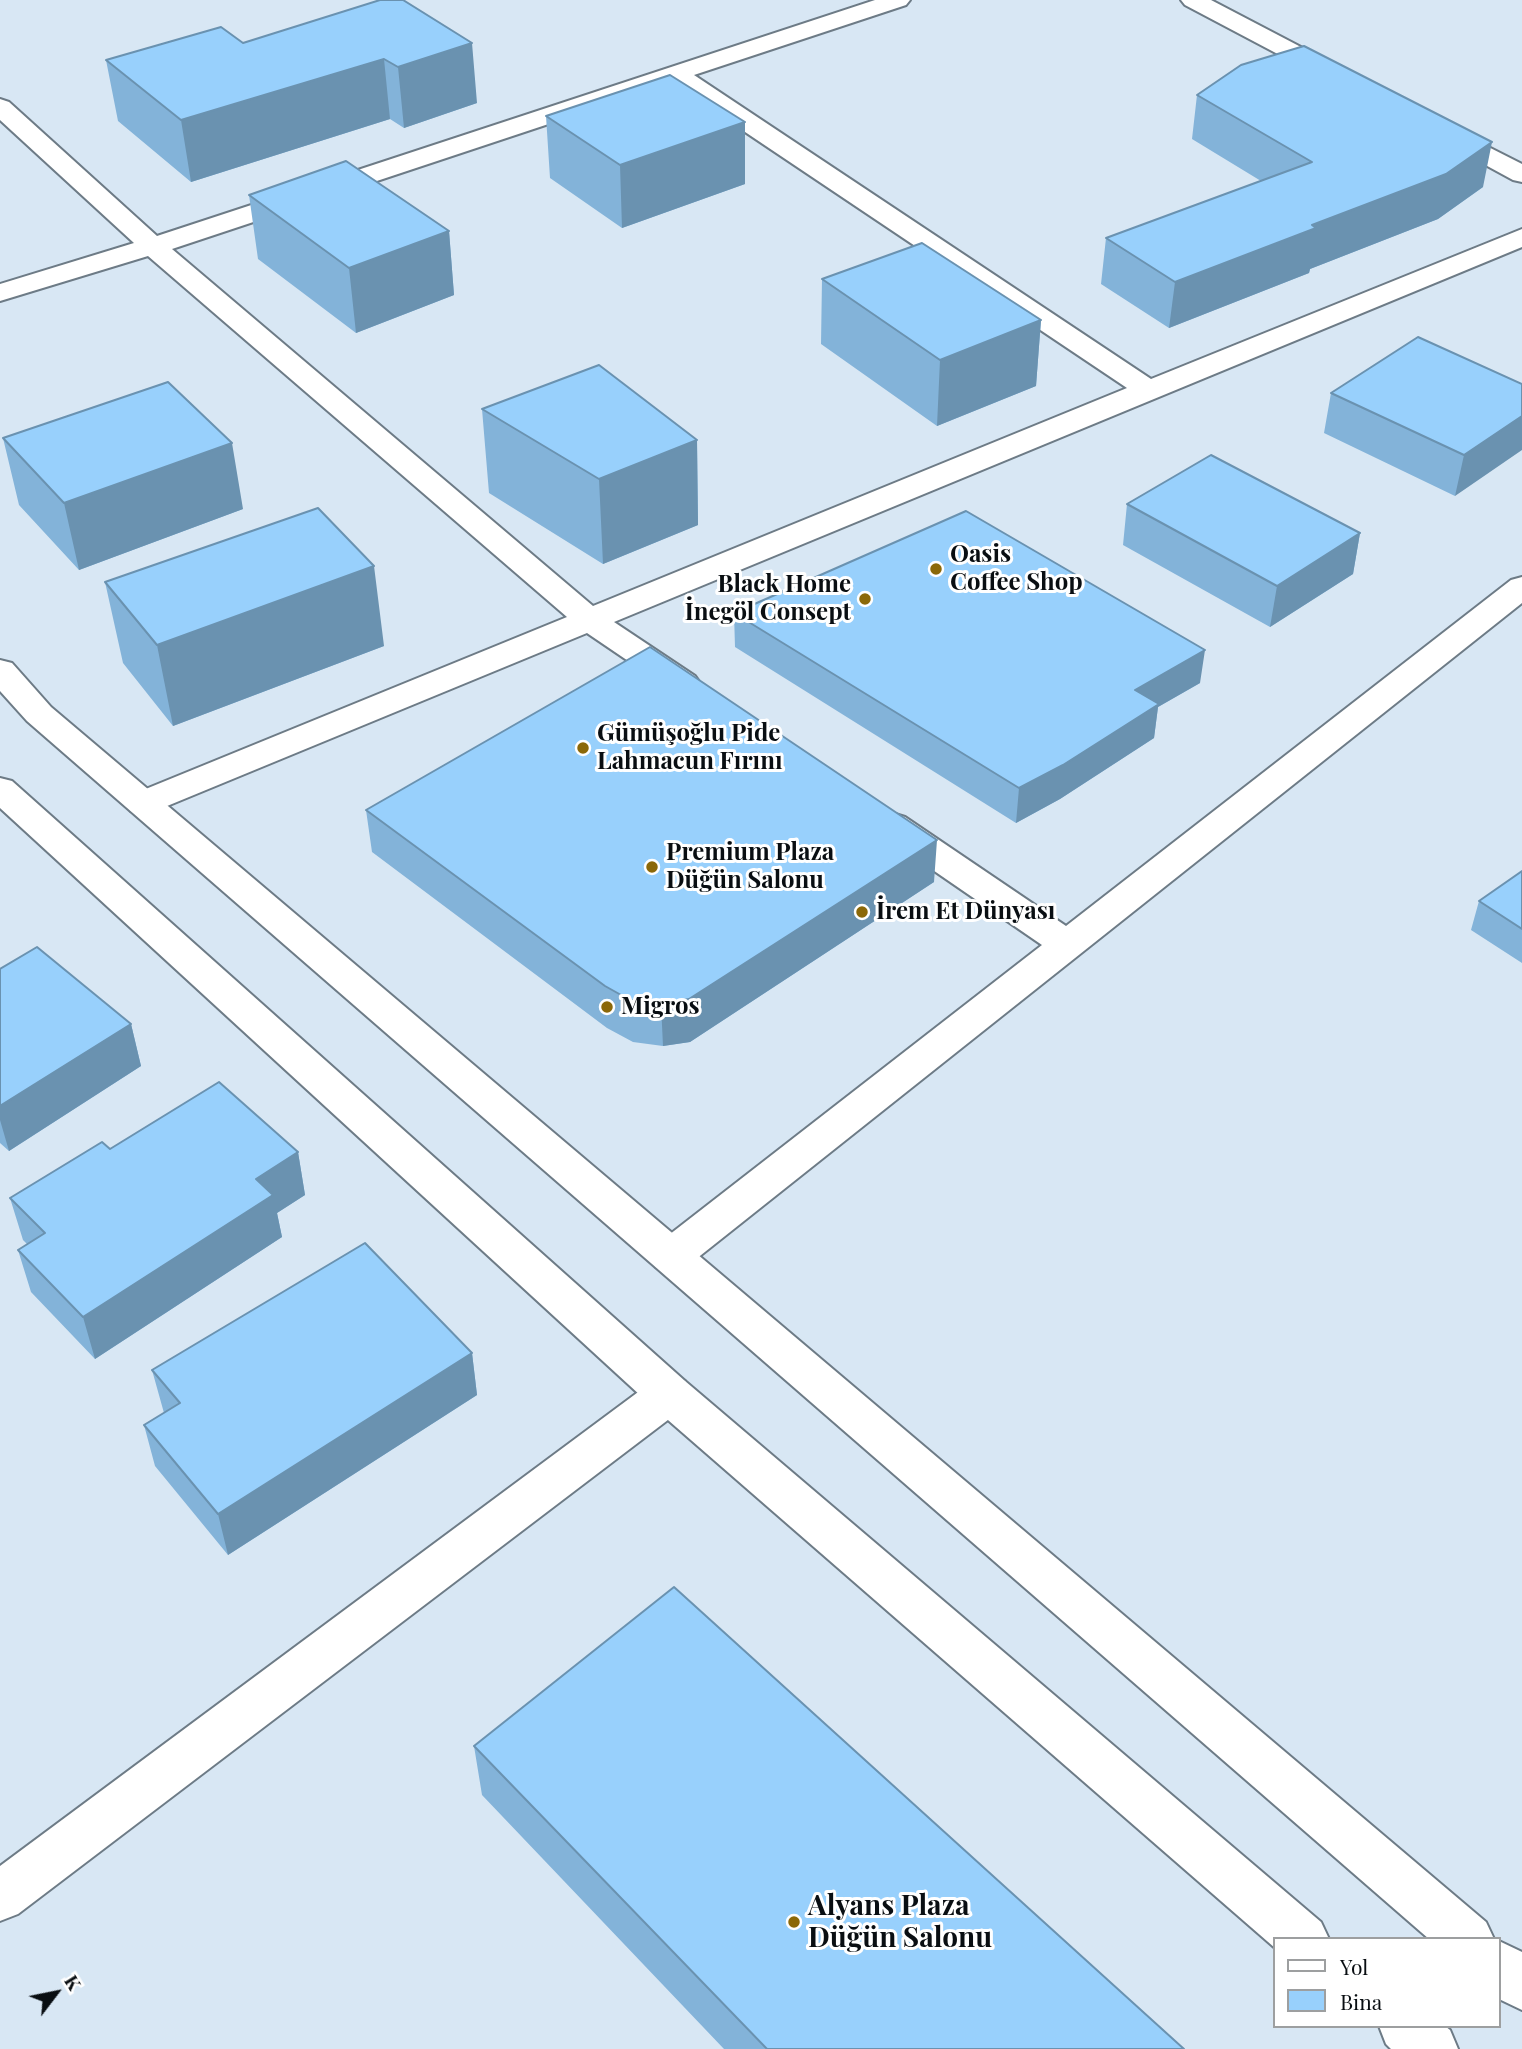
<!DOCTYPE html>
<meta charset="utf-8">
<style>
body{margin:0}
#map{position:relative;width:1522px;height:2049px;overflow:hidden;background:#d8e7f4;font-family:"Playfair Display",serif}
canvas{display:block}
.legend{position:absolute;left:1273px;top:1937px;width:228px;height:91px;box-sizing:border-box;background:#fff;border:2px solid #9d9fa0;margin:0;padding:9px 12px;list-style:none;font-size:21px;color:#090e12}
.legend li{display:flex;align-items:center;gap:14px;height:35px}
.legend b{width:35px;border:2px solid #9d9fa0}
.north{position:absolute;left:21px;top:1958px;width:70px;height:70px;-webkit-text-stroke:5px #fff;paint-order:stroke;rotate:58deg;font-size:19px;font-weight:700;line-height:28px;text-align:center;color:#090e12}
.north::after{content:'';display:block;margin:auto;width:24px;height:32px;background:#090e12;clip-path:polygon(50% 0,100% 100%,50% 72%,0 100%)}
</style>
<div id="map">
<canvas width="1522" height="2049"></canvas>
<ul class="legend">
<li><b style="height:9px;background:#fff"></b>Yol</li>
<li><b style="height:19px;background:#98d0fc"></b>Bina</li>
</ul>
<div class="north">K</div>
</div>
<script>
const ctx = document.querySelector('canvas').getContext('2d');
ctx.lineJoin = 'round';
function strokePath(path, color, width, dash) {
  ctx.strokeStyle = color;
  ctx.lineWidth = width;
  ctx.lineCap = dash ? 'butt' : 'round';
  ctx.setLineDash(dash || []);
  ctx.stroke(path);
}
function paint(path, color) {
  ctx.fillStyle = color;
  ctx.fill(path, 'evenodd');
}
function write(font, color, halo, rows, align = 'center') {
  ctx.font = font + ' "Playfair Display",serif';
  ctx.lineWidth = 6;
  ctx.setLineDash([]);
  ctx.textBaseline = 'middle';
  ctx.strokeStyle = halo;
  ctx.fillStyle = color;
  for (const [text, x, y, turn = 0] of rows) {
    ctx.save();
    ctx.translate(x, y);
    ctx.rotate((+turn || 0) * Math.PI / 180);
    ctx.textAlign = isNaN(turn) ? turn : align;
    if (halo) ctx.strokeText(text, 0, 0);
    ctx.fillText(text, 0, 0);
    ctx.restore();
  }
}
const minor = new Path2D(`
 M 875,0 L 910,0 L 906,5 L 694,75 L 1151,379 L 1522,229 L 1522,247 L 614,622 L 695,676 L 700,683 L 695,690 L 683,693 L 671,690 L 587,633 L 155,811 L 143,814 L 131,811 L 125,803 L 131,795 L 567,617 L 148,256 L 0,301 L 0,284 L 134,243 L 0,120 L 0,99 L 9,102 L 157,236 ZM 672,83 L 1127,388 L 593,606 L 172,249 Z
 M 1181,0 L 1211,0 L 1343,69 L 1346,74 L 1343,79 L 1334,81 L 1325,79 L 1185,5 Z
 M 1443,124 L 1522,164 L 1522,182 L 1513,180 L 1434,137 L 1430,132 L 1434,127 Z
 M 1522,577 L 1522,603 L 686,1267 L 671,1272 L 656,1267 L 650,1256 L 656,1245 L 1042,945 L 879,833 L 874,825 L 879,817 L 892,813 L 905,817 L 1066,926 L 1511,580 Z
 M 669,1376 L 685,1381 L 691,1394 L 685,1407 L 18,1914 L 0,1921 L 0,1866 L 653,1381 Z`);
const tertiary = new Path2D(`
 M 0,660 L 12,663 L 51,707 L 1486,1922 L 1494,1939 L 1429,1939 L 27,721 L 0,691 Z
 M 0,778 L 12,781 L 685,1381 L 1321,1922 L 1329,1939 L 1275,1939 L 1275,1948 L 653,1407 L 0,808 Z
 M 1499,1941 L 1522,1952 L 1522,2010 L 1499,1999 Z
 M 1379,2026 L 1445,2026 L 1450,2030 L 1458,2049 L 1391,2049 L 1386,2044 Z`);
strokePath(minor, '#6d7b86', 4);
strokePath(tertiary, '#6d7b86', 4);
paint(minor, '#fff');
paint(tertiary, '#fff');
paint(new Path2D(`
 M 380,0 L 477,103 L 404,128 L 390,119 L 191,182 L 118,121 L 106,60 L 243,43 Z
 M 1197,95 L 1483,187 L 1438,219 L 1310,269 L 1309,273 L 1169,328 L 1101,284 L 1106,238 L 1261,181 L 1192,139 Z
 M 546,116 L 745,184 L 622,228 L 550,178 Z
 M 249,195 L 449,231 L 454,295 L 356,333 L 258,259 Z
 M 822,279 L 1041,320 L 1036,386 L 937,426 L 821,344 Z
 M 1522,384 L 1455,496 L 1324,433 L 1331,393 Z
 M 482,409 L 697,440 L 698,525 L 603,564 L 489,493 Z
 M 3,438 L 243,509 L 79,570 L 19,505 Z
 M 1127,504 L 1360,533 L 1353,574 L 1270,627 L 1123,545 Z
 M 105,582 L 384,646 L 173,726 L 123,663 Z
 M 734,613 L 1200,683 L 1158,707 L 1154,738 L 1060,799 L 1016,823 L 735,647 Z
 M 366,810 L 934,882 L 690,1042 L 663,1046 L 633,1042 L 607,1028 L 372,852 Z
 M 1522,871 L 1522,963 L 1471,930 L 1479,901 Z
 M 0,969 L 131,1024 L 141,1066 L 9,1151 L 0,1143 Z
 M 110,1149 L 298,1152 L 305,1195 L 277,1213 L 282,1237 L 95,1359 L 31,1292 L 18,1250 L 27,1244 L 23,1240 L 10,1198 Z
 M 472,1353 L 477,1395 L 228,1555 L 155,1466 L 144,1425 L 164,1413 L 152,1370 Z
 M 474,1746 L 1184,2049 L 724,2049 L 482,1795 Z`), '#83b3d9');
paint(new Path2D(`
 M 472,43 L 477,103 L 404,128 L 398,67 Z
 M 384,59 L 390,119 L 191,182 L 181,120 Z
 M 745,122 L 745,184 L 622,228 L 620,165 Z
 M 1492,142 L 1483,187 L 1438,219 L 1310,269 L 1309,273 L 1169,328 L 1175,282 L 1312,225 Z
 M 449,231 L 454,295 L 356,333 L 349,268 Z
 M 1041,320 L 1036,386 L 937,426 L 940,360 Z
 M 1522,416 L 1522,450 L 1455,496 L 1464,455 Z
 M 697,440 L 698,525 L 603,564 L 599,479 Z
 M 232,443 L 243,509 L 79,570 L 64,503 Z
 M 1360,533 L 1353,574 L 1270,627 L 1277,586 Z
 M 374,566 L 384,646 L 173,726 L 157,645 Z
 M 1205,650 L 1200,683 L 1158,707 L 1154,738 L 1060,799 L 1016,823 L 1019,788 L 1135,690 Z
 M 937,840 L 934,882 L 690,1042 L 663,1046 L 661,1004 Z
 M 131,1024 L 141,1066 L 9,1151 L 0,1120 L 0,1106 Z
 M 298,1152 L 305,1195 L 277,1213 L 282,1237 L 95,1359 L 83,1317 L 256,1179 Z
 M 472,1353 L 477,1395 L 228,1555 L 218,1514 Z`), '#6a92b0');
const building = new Path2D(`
 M 380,0 L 403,0 L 472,43 L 398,67 L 384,59 L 181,120 L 106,60 L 221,27 L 243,43 Z
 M 1304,46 L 1492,142 L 1446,174 L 1312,225 L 1316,228 L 1175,282 L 1106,238 L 1312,162 L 1197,95 L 1241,65 Z
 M 670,75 L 745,122 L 620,165 L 546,116 Z
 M 346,161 L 449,231 L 349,268 L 249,195 Z
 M 922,243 L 1041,320 L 940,360 L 822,279 Z
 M 1418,337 L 1522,384 L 1522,416 L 1464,455 L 1331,393 Z
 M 599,365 L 697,440 L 599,479 L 482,409 Z
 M 168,382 L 232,443 L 64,503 L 3,438 Z
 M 1211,455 L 1360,533 L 1277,586 L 1127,504 Z
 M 318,508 L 374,566 L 157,645 L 105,582 Z
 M 966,511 L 1205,650 L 1135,690 L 1159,704 L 1063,765 L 1019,788 L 734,613 Z
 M 650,647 L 937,840 L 689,999 L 661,1004 L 630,1000 L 605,986 L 366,810 Z
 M 1522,871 L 1522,929 L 1479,901 Z
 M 37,947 L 131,1024 L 0,1106 L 0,969 Z
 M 219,1082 L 298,1152 L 256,1179 L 273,1195 L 83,1317 L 18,1250 L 45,1233 L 10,1198 L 102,1142 L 110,1149 Z
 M 365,1243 L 472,1353 L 218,1514 L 144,1425 L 180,1403 L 152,1370 Z
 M 674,1587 L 1184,2049 L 767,2049 L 474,1746 Z`);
paint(building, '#98d0fc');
strokePath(building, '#6a92b0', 2);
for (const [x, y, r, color] of [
 [936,569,7,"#8b6808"],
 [865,599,7,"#8b6808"],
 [583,748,7,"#8b6808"],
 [652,867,7,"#8b6808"],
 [862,912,7,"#8b6808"],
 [607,1007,7,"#8b6808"],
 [794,1922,7,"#8b6808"]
]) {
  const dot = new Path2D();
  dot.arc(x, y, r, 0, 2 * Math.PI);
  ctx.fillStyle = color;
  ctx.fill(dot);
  strokePath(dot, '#fff', 2.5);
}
write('bold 24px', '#090e12', '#fff', [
 ["Oasis",950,555],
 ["Coffee Shop",950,583],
 ["Black Home",851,585,"right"],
 ["İnegöl Consept",851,613,"right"],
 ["Gümüşoğlu Pide",597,734],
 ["Lahmacun Fırını",597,762],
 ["Premium Plaza",666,853],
 ["Düğün Salonu",666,881],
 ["İrem Et Dünyası",876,912],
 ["Migros",621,1007]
], 'left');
write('bold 28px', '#090e12', '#fff', [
 ["Alyans Plaza",808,1906],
 ["Düğün Salonu",808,1938]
], 'left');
</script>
